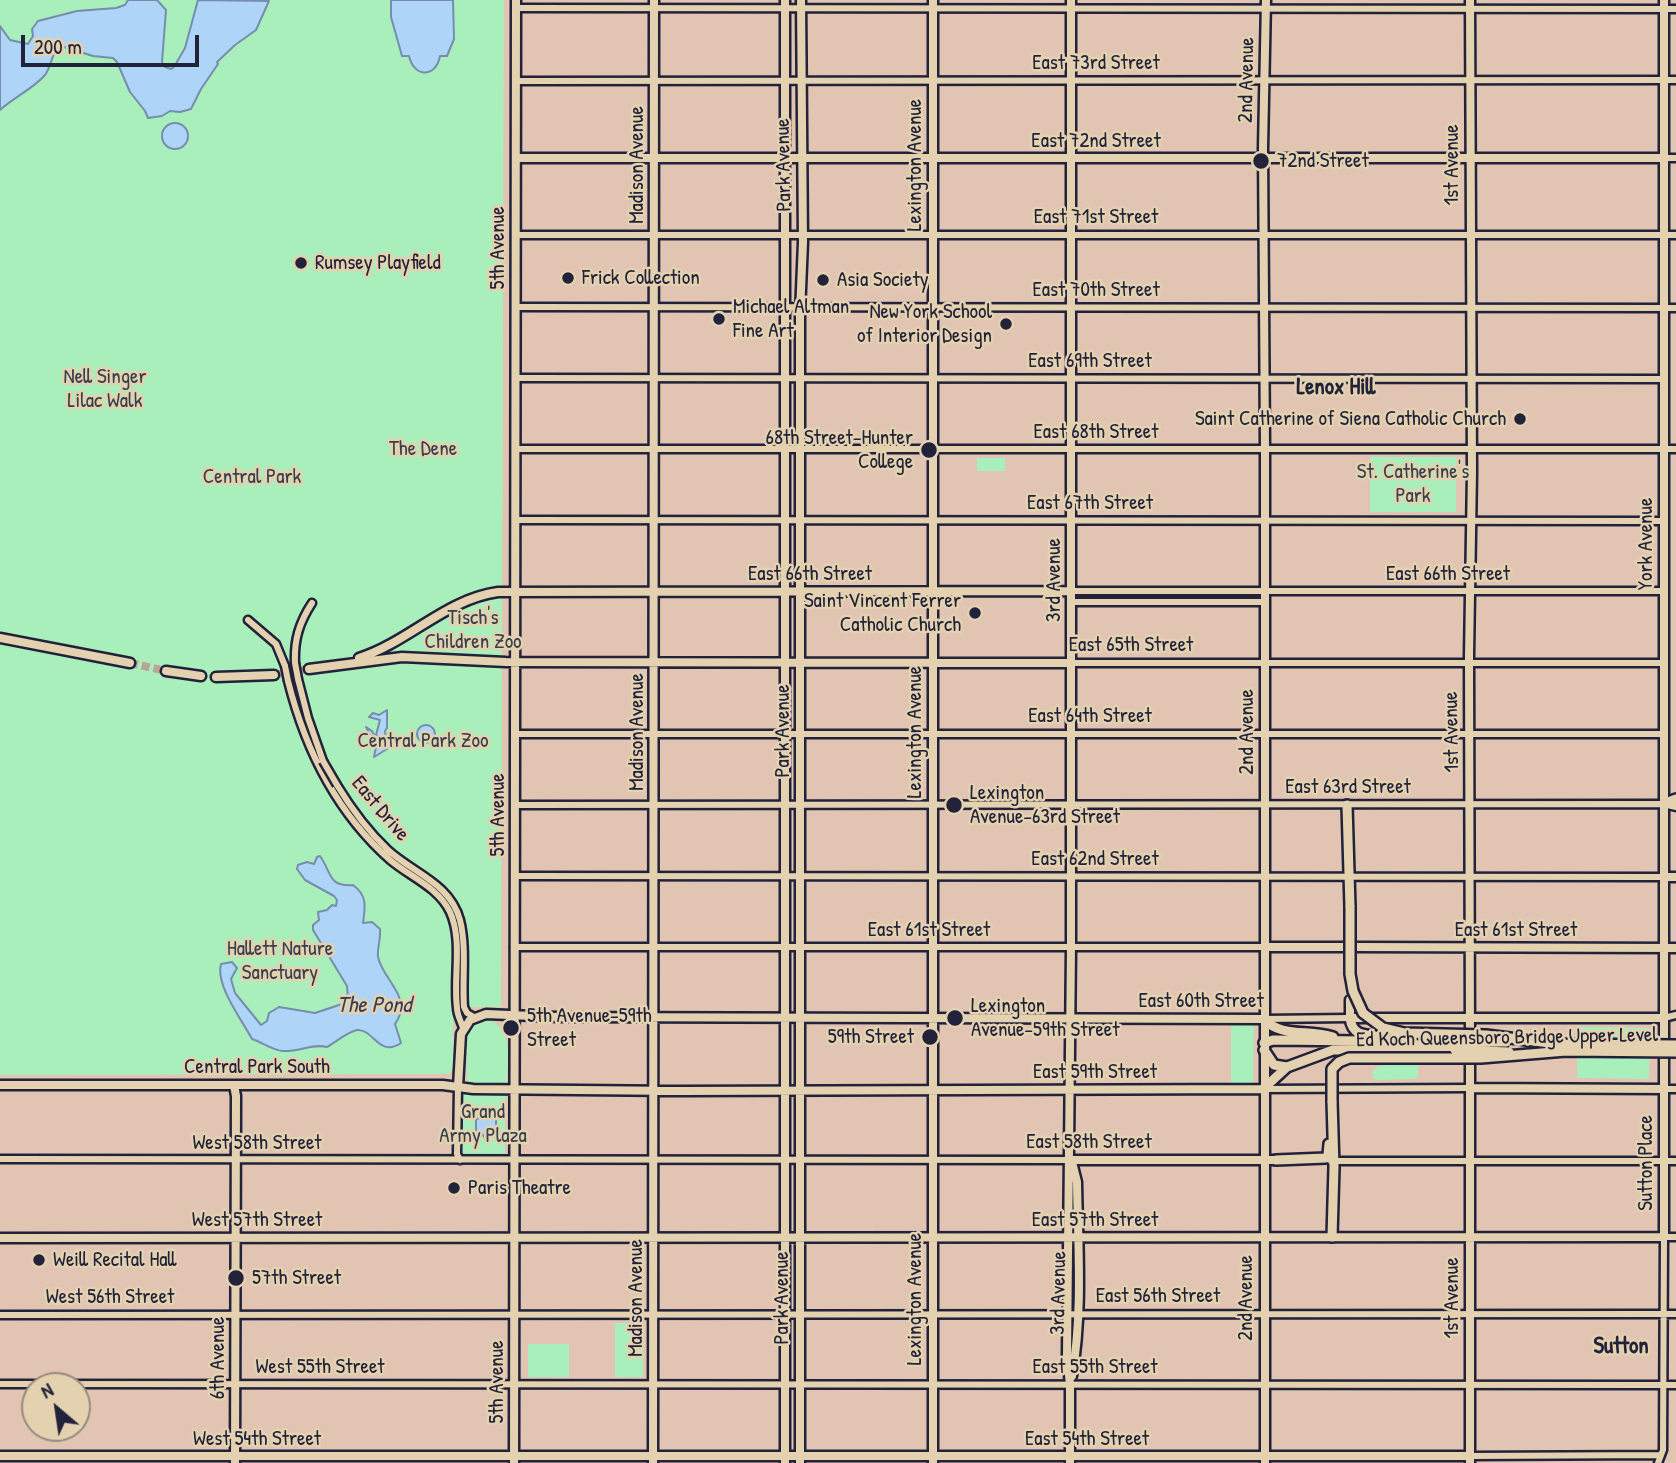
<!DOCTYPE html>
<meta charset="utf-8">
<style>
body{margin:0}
#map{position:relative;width:1676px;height:1463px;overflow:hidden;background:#e1c4b1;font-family:"Patrick Hand",sans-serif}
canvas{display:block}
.north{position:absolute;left:21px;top:1372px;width:70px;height:70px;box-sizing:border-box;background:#e3d1af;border:2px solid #968b81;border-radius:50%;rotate:331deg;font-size:19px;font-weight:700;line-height:28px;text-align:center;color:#22223b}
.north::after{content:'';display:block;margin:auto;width:24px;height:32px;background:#22223b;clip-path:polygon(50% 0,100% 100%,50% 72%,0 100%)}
.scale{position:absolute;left:21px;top:35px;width:178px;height:32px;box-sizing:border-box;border:4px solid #22223b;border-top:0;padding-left:9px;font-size:21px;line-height:24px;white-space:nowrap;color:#22223b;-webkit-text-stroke:5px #e3d1af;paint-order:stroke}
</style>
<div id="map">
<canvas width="1676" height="1463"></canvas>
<div class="north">N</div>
<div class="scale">200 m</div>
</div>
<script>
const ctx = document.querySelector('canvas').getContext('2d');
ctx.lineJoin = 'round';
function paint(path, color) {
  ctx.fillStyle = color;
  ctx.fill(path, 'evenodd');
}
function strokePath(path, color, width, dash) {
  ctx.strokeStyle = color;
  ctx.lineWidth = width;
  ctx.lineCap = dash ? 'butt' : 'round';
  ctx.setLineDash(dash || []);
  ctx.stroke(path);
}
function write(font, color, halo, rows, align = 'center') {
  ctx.font = font + ' "Patrick Hand",sans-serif';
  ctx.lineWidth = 5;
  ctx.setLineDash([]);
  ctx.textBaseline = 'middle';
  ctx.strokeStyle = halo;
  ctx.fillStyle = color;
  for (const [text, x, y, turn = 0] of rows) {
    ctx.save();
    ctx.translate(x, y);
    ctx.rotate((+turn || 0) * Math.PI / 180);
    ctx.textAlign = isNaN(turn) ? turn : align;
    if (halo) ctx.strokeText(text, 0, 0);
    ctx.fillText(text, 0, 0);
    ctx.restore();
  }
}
paint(new Path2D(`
 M 0,0 L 504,0 L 501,1007 L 468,1007 L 457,1013 L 453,1021 L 453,1069 L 449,1074 L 0,1075 Z
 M 1370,457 L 1456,457 L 1456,512 L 1370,512 Z
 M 977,458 L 1005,458 L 1005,471 L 977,471 Z
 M 487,1020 C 515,1026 507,1061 507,1083 L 467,1084 L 466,1036 L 473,1025 Z
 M 1231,1023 L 1254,1024 L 1253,1085 L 1231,1085 Z
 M 1578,1027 L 1650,1028 L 1649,1079 L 1577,1078 Z
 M 1389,1061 L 1418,1063 L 1418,1077 L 1416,1079 L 1376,1080 L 1373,1078 L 1372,1071 L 1380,1066 L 1389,1065 Z
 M 464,1095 L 504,1095 L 506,1097 L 505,1155 L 461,1155 L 461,1096 Z
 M 615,1323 L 643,1323 L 643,1377 L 615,1377 Z
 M 528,1344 L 569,1344 L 569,1377 L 528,1377 Z`), '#a9efbb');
const water = new Path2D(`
 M 128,0 L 157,0 L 166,10 L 162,62 L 165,67 L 171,69 L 174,67 L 185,48 L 198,0 L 269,1 L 256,30 L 235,45 L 217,62 L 218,64 L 201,89 L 191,109 L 180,112 L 170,111 L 162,116 L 148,118 L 145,111 L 130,92 L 117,62 L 113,58 L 93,56 L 61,46 C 51,52 52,66 45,75 C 33,89 14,97 0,110 L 0,26 L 10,40 L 28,44 L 33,36 L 32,29 L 38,21 L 77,11 L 116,8 L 125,5 Z
 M 391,0 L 453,0 L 454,39 L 447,56 L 440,56 C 436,78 414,78 409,56 L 402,56 L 391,17 Z
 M162 136a13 13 0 1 1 26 0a13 13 0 1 1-26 0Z
 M 387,710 L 387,728 L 385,731 L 387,749 L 374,757 L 376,747 L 366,727 L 372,731 L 381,746 L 381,740 L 376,735 L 380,720 L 369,717 L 373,713 L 379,715 Z
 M417 734a9 9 0 1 1 18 0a9 9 0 1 1-18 0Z
 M 320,856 C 332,873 328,887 353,885 C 368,896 365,907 363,923 L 372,922 L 380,929 C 381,939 377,948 378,957 C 383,981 414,997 395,1024 L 401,1043 C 379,1058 374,1029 357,1030 C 347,1032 336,1042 327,1047 C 313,1043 299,1052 283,1051 C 275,1051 261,1042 252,1039 C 242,1020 215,985 221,964 L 232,962 L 237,968 L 231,979 L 235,993 L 261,1025 L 267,1021 L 269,1013 L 279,1007 L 315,1013 L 345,1003 L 348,999 L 347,986 L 313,930 L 313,925 L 319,920 L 318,912 L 327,910 L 332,905 L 336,906 L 337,900 L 334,896 L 305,880 L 297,869 L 298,865 L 307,862 L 314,864 L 317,857 Z
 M 486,1117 L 496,1119 L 496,1131 L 485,1138 L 480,1131 L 476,1131 L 476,1119 Z`);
paint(water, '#aed5f8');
strokePath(water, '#768dac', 2);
strokePath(new Path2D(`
 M 130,663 L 166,671
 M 274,675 L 309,669`), '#bba499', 8, [8, 4]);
const minor = new Path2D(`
 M 516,8 L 1676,9
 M 516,81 L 1676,80
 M 1664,158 L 1676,158
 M 516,235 L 1676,235
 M 516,307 L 1676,308
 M 515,378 L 1664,379
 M 515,449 L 1676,449
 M 515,520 L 1664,521
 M 1071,591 L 1663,591
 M 1072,602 L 1265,602
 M 248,620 L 276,644 L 285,666
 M 295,663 C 294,640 299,623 312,603
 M 1071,663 L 1663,663
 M 298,679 L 308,718 L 323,761
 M 288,681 C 305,749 337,813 390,860 C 410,877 438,887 450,912 C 463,941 453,977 457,1008 C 457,1015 461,1021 463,1028
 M 516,734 L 1663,734
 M 337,785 C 351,808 368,831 388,850 C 413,873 450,883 460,920 C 467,948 462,979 464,1007 L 467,1013 L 474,1017
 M 515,805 L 1663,804 L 1676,807
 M 515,876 L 1664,877
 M 514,947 L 1264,947
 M 1664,1018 L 1676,1015
 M 1264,1019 L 1350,1018
 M 458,1087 L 457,1154 L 460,1160
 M 1263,1089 L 1470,1088
 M 1664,1089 L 1676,1089
 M 0,1159 L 1071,1160
 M 1331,1161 L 1676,1161
 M 0,1315 L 1676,1314
 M 0,1384 L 1676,1385
 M 1470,1456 L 1661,1455
 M 1658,1463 L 1663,1450 L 1664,1237 L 1676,1237`);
const major = new Path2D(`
 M 933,0 L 933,1463
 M 1470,0 L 1472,472 L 1469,656 L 1470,1040
 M 516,158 L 1664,158
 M 0,638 L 130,663
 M 359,658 C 409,642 446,599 498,592 L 1071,591
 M 309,669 L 402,657 L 506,662 L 1071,663
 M 166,671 L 201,676
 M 216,677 L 274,675
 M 1664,877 L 1676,877
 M 1264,947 L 1345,947
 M 1355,947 L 1676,948
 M 1350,1000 L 1350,1018 L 1664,1018
 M 0,1085 L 443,1085 L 473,1089 L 682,1091 L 1263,1089
 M 234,1085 L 236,1096 L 235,1463
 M 458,1087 L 461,1034 L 470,1020 L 486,1014 L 557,1017 L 1264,1019
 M 1470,1088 L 1664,1089
 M 1071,1160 L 1276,1160
 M 0,1238 L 1664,1237 L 1664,0
 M 1072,1376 C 1083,1313 1078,1246 1077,1182 L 1073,1166
 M 0,1456 L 1470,1456
 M 514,1463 L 516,0
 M 653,1463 L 654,0
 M 785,1463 L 785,0
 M 800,1463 L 800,313 L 803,242 L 801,0
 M 1070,1463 L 1070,1385 L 1067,1355 L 1071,947 L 1071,0
 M 1265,1463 L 1265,449 L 1263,148 L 1266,0
 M 1470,1463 L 1470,1053`);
const highway = new Path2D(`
 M 1663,804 L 1676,799
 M 1347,805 L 1350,907
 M 1350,1018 C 1352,1034 1362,1035 1376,1036
 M 1264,1019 C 1281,1038 1308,1029 1333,1037
 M 1264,1043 L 1273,1040 L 1455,1042
 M 1264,1050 L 1274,1065 L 1287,1067
 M 1263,1089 L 1287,1067 L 1333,1050 L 1455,1050
 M 1332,1101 L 1334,1167 L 1332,1237
 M 1276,1160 L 1326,1158 L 1328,1155 L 1329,1144`);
strokePath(minor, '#22223b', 11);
strokePath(major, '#22223b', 13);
strokePath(highway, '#22223b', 14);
strokePath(minor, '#e3d1af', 6);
strokePath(major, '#e3d1af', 8);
strokePath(highway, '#e3d1af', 9);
const minorBridge = new Path2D(`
 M 295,663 L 298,679
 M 285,666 L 288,681
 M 323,761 L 337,785`);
const highwayBridge = new Path2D(`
 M 1350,907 L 1350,974 L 1353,991 L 1363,1013 L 1383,1028 L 1404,1033 L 1486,1035 L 1558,1044 L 1676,1045
 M 1455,1042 L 1506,1042
 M 1455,1050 L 1509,1052
 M 1332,1101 L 1332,1069 L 1339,1062 L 1349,1058 L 1481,1058 L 1566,1051 L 1676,1052`);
strokePath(minorBridge, '#22223b', 11, []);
strokePath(highwayBridge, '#22223b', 14, []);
strokePath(minorBridge, '#e3d1af', 6);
strokePath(highwayBridge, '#e3d1af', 9);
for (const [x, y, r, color] of [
 [1261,161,9,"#22223b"],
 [301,263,7,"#22223b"],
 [568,278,7,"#22223b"],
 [823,280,7,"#22223b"],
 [719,319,7,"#22223b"],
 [1006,324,7,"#22223b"],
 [1520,419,7,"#22223b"],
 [929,450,9,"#22223b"],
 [975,613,7,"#22223b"],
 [954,805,9,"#22223b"],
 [955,1018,9,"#22223b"],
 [511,1028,9,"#22223b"],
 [930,1037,9,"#22223b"],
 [454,1188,7,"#22223b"],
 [39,1260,7,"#22223b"],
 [236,1278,9,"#22223b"]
]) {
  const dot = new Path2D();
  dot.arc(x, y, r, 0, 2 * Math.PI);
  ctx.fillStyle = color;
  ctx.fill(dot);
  strokePath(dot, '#e3d1af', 2.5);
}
write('21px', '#22223b', '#e3d1af', [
 ["East 73rd Street",1096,63],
 ["2nd Avenue",1247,80,-89],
 ["East 72nd Street",1096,141],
 ["Madison Avenue",637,165,-90],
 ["Park Avenue",784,165,-91],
 ["Lexington Avenue",915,165,-90],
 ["1st Avenue",1452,165,-90],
 ["East 71st Street",1096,217],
 ["5th Avenue",498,248,-90],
 ["East 70th Street",1096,290],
 ["East 69th Street",1090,361],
 ["East 68th Street",1096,432],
 ["East 67th Street",1090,503],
 ["York Avenue",1646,544,-90],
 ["East 66th Street",810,574],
 ["East 66th Street",1448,574],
 ["3rd Avenue",1054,580,-90],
 ["East 65th Street",1131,645],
 ["East 64th Street",1090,716],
 ["Park Avenue",783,731,-90],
 ["Madison Avenue",637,732,-90],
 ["Lexington Avenue",915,732,-90],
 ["2nd Avenue",1247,732,-90],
 ["1st Avenue",1452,732,-91],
 ["East 63rd Street",1348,787],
 ["East Drive",380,809,50],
 ["5th Avenue",498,815,-90],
 ["East 62nd Street",1095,859],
 ["East 61st Street",929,930],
 ["East 61st Street",1516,930],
 ["East 60th Street",1201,1001],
 ["Ed Koch Queensboro Bridge Upper Level",1507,1038,-1],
 ["Central Park South",257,1067],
 ["East 59th Street",1095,1072],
 ["East 58th Street",1089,1142],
 ["West 58th Street",257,1143],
 ["Sutton Place",1646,1163,-90],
 ["West 57th Street",257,1220],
 ["East 57th Street",1095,1220],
 ["3rd Avenue",1059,1293,-89],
 ["East 56th Street",1158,1296],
 ["West 56th Street",110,1297],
 ["Madison Avenue",636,1298,-90],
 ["Park Avenue",782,1298,-90],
 ["2nd Avenue",1246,1298,-90],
 ["1st Avenue",1452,1298,-90],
 ["Lexington Avenue",915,1299,-90],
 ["6th Avenue",218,1358,-90],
 ["West 55th Street",320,1367],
 ["East 55th Street",1095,1367],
 ["5th Avenue",497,1382,-90],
 ["West 54th Street",257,1439],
 ["East 54th Street",1087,1439]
]);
write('21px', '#22223b', '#e3d1af', [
 ["72nd Street",1277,161],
 ["Rumsey Playfield",315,263],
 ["Frick Collection",582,278],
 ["Asia Society",837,280],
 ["Michael Altman",733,307],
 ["Fine Art",733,331],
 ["New York School",992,312,"right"],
 ["of Interior Design",992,336,"right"],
 ["Saint Catherine of Siena Catholic Church",1506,419,"right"],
 ["68th Street–Hunter",913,438,"right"],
 ["College",913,462,"right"],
 ["Saint Vincent Ferrer",961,601,"right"],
 ["Catholic Church",961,625,"right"],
 ["Lexington",970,793],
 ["Avenue–63rd Street",970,817],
 ["Lexington",971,1006],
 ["Avenue–59th Street",971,1030],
 ["5th Avenue–59th",527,1016],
 ["Street",527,1040],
 ["59th Street",914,1037,"right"],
 ["Paris Theatre",468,1188],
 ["Weill Recital Hall",53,1260],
 ["57th Street",252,1278]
], 'left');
write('21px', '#36414e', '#e3d1af', [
 ["Nell Singer",105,377],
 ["Lilac Walk",105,401],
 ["The Dene",423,449],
 ["St. Catherine's",1413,472],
 ["Park",1413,496],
 ["Central Park",252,477],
 ["Tisch's",473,618],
 ["Children Zoo",473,642],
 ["Central Park Zoo",423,741],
 ["Hallett Nature",280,949],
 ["Sanctuary",280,973],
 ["Grand",483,1112],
 ["Army Plaza",483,1136]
]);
write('bold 23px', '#22223b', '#e3d1af', [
 ["Lenox Hill",1336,388],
 ["Sutton",1621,1347]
]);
write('italic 23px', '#373d57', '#e3d1af', [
 ["The Pond",374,1006]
]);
</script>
